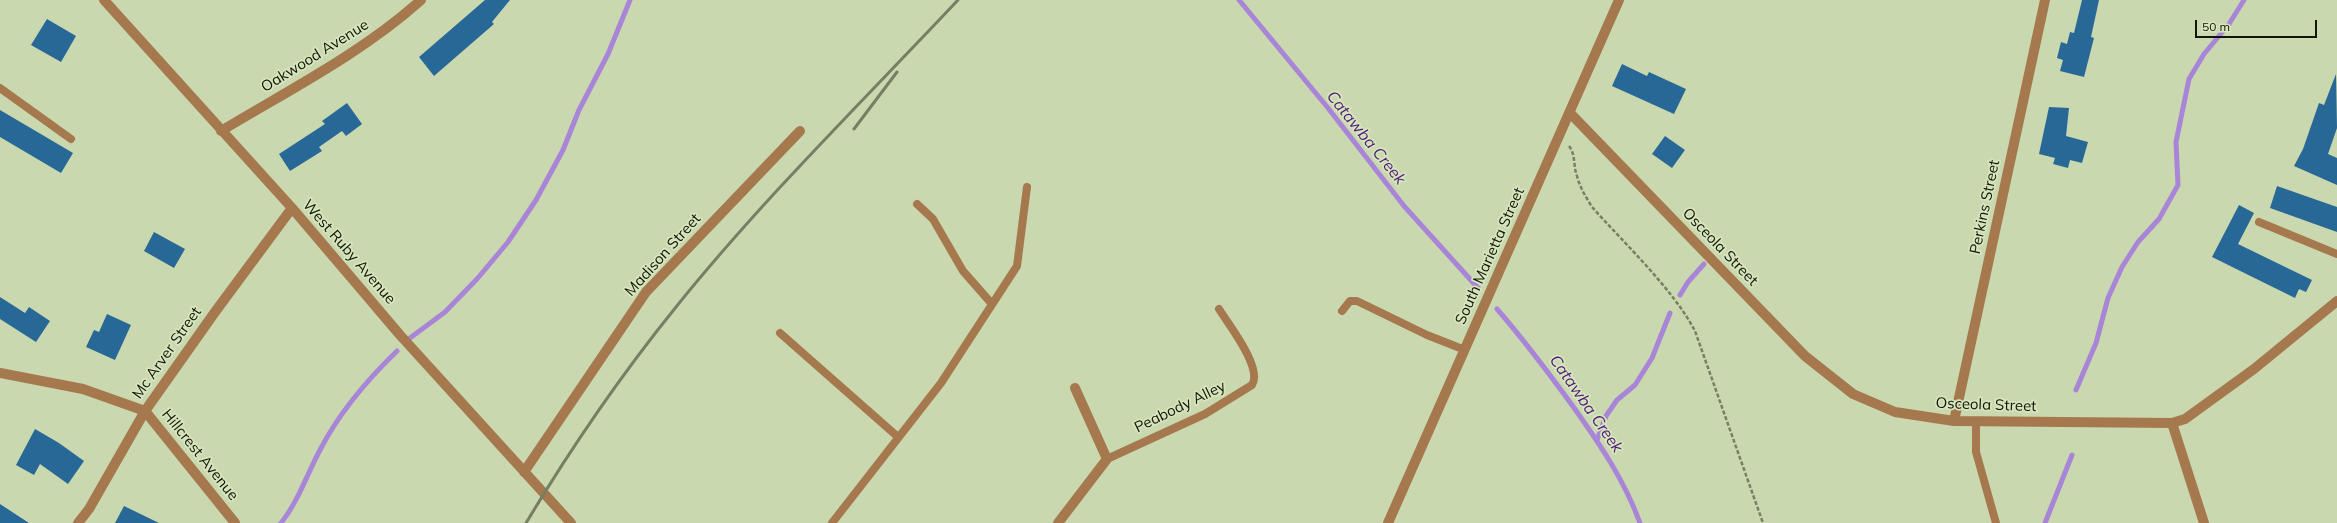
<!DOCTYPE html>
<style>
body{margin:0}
#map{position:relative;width:2337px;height:523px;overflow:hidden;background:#cad8b0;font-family:Mulish,sans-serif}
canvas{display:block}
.scale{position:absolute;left:2195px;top:20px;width:122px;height:18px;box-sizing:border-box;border:2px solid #111507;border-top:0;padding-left:5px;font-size:12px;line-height:14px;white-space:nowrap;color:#111507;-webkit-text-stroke:3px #d7e5bd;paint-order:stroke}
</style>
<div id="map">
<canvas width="2337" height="523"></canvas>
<div class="scale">50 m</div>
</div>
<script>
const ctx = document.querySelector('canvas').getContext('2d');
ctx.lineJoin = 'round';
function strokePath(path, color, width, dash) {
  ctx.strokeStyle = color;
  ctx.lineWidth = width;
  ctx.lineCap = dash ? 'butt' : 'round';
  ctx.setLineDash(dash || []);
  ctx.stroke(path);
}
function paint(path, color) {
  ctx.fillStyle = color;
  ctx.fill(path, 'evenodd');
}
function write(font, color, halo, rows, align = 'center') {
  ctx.font = font + ' Mulish,sans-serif';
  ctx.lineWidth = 3.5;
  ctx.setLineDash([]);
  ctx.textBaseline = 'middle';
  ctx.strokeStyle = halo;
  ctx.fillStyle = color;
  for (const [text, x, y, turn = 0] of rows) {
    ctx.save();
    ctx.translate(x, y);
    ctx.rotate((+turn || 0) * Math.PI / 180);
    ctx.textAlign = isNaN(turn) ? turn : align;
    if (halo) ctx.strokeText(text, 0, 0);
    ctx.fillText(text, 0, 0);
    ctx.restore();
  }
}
strokePath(new Path2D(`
 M 1239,0 L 1328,108 L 1404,206 L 1478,288
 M 1680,295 L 1688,282 L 1704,264
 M 1497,309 C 1524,340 1548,372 1572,405 C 1599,443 1624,479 1640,523
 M 410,338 L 445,312 L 477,279 L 508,242 L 536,200 L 563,150 L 579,110 L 608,54 L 630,0
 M 2076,390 L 2096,343 L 2108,298 L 2122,267 L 2138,242 L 2159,219 L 2178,185 L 2176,142 L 2189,79 L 2204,54 L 2229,24 L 2244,0
 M 1597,440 L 1606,416 L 1617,400 L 1635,385 L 1652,358 L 1670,313
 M 281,523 C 298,502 307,474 320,450 C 339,413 367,380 397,351
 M 2045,523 L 2072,455`), '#a885d6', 5);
paint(new Path2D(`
 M 485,0 L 510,0 L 492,22 L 494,24 L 434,76 L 419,57 Z
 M 2082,0 L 2099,0 L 2091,37 L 2094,38 L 2084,77 L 2060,71 L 2063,60 L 2057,58 L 2061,42 L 2067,44 L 2070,32 L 2074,33 Z
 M 47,19 L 76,36 L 61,62 L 31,45 Z
 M 1622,64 L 1647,76 L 1649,72 L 1686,89 L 1674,114 L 1612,86 Z
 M 2336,74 L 2337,128 L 2328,154 L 2337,158 L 2337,185 L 2294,166 L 2303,149 L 2319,103 L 2324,105 Z
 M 347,103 L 362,124 L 346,136 L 342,131 L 319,147 L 322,151 L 290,171 L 279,154 L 325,124 L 322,121 Z
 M 2049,107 L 2069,108 L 2066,136 L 2088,142 L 2082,163 L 2070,160 L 2068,168 L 2053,164 L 2055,158 L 2039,154 Z
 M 0,110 L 73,153 L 61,173 L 0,137 Z
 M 1665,136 L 1685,150 L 1672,168 L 1652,154 Z
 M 2277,186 L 2337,207 L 2337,232 L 2270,208 Z
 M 2239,205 L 2254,213 L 2238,244 L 2312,280 L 2306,292 L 2299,289 L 2295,298 L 2212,257 Z
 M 154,232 L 185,249 L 174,268 L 144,251 Z
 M 0,297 L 25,313 L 29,307 L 50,321 L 36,342 L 0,319 Z
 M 107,314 L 131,325 L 115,360 L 86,347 L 94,330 L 99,332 Z
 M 35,429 L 59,443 L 84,461 L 68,484 L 40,464 L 34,475 L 16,465 Z
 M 0,504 L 29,523 L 0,523 Z
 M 124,506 L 159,523 L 115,523 Z`), '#286896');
strokePath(new Path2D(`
 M 1569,146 C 1576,155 1573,166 1577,176 C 1580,188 1586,197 1592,207 C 1624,243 1673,289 1695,331 L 1763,523`), '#768063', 2.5, [4, 2]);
strokePath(new Path2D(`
 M 0,88 L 71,139
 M 917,204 L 933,219 L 963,271 L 992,304
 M 2259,222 L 2337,254
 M 1342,311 L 1350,301 L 1357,301 L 1427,335 L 1465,350
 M 780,333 L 898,437
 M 1976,421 L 1976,452 L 1996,523
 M 1107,459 L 1205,414 L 1252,385 C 1263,368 1229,325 1219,309
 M 832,523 L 941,383 L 1017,266 L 1027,187`), '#a6784e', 8);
strokePath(new Path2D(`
 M 104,0 L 292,208 L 400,335 L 571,523
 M 1570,113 L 1805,356 L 1853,394 L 1895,412 L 1954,421 L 2172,423 L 2185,419 L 2254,369 L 2337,301
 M 221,131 C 289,90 362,53 421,0
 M 0,373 L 83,389 L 145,411 L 235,523
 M 1954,421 L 2045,0
 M 2172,423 L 2204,523
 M 524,472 L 646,292 L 800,131
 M 78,523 L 89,509 L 145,411 L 215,312 L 292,208
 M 1058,523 L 1107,459 L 1075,388
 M 1388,523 L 1619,0`), '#a6784e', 10);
strokePath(new Path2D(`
 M 854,129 L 897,72
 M 526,523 C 571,448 621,375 676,307 C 763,199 863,101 958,0`), '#767f63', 3);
write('15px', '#111507', '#d7e5bd', [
 ["Oakwood Avenue",315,56,-32],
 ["Perkins Street",1985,207,-78],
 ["Osceola Street",1720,247,46],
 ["West Ruby Avenue",349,252,49],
 ["Madison Street",663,255,-48],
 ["South Marietta Street",1490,256,-66],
 ["Mc Arver Street",167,353,-55],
 ["Osceola Street",1986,405,2],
 ["Peabody Alley",1180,407,-26],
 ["Hillcrest Avenue",200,455,51]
]);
write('italic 16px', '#4d1a7a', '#d7e5bd', [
 ["Catawba Creek",1366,138,51],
 ["Catawba Creek",1586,404,55]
]);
</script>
